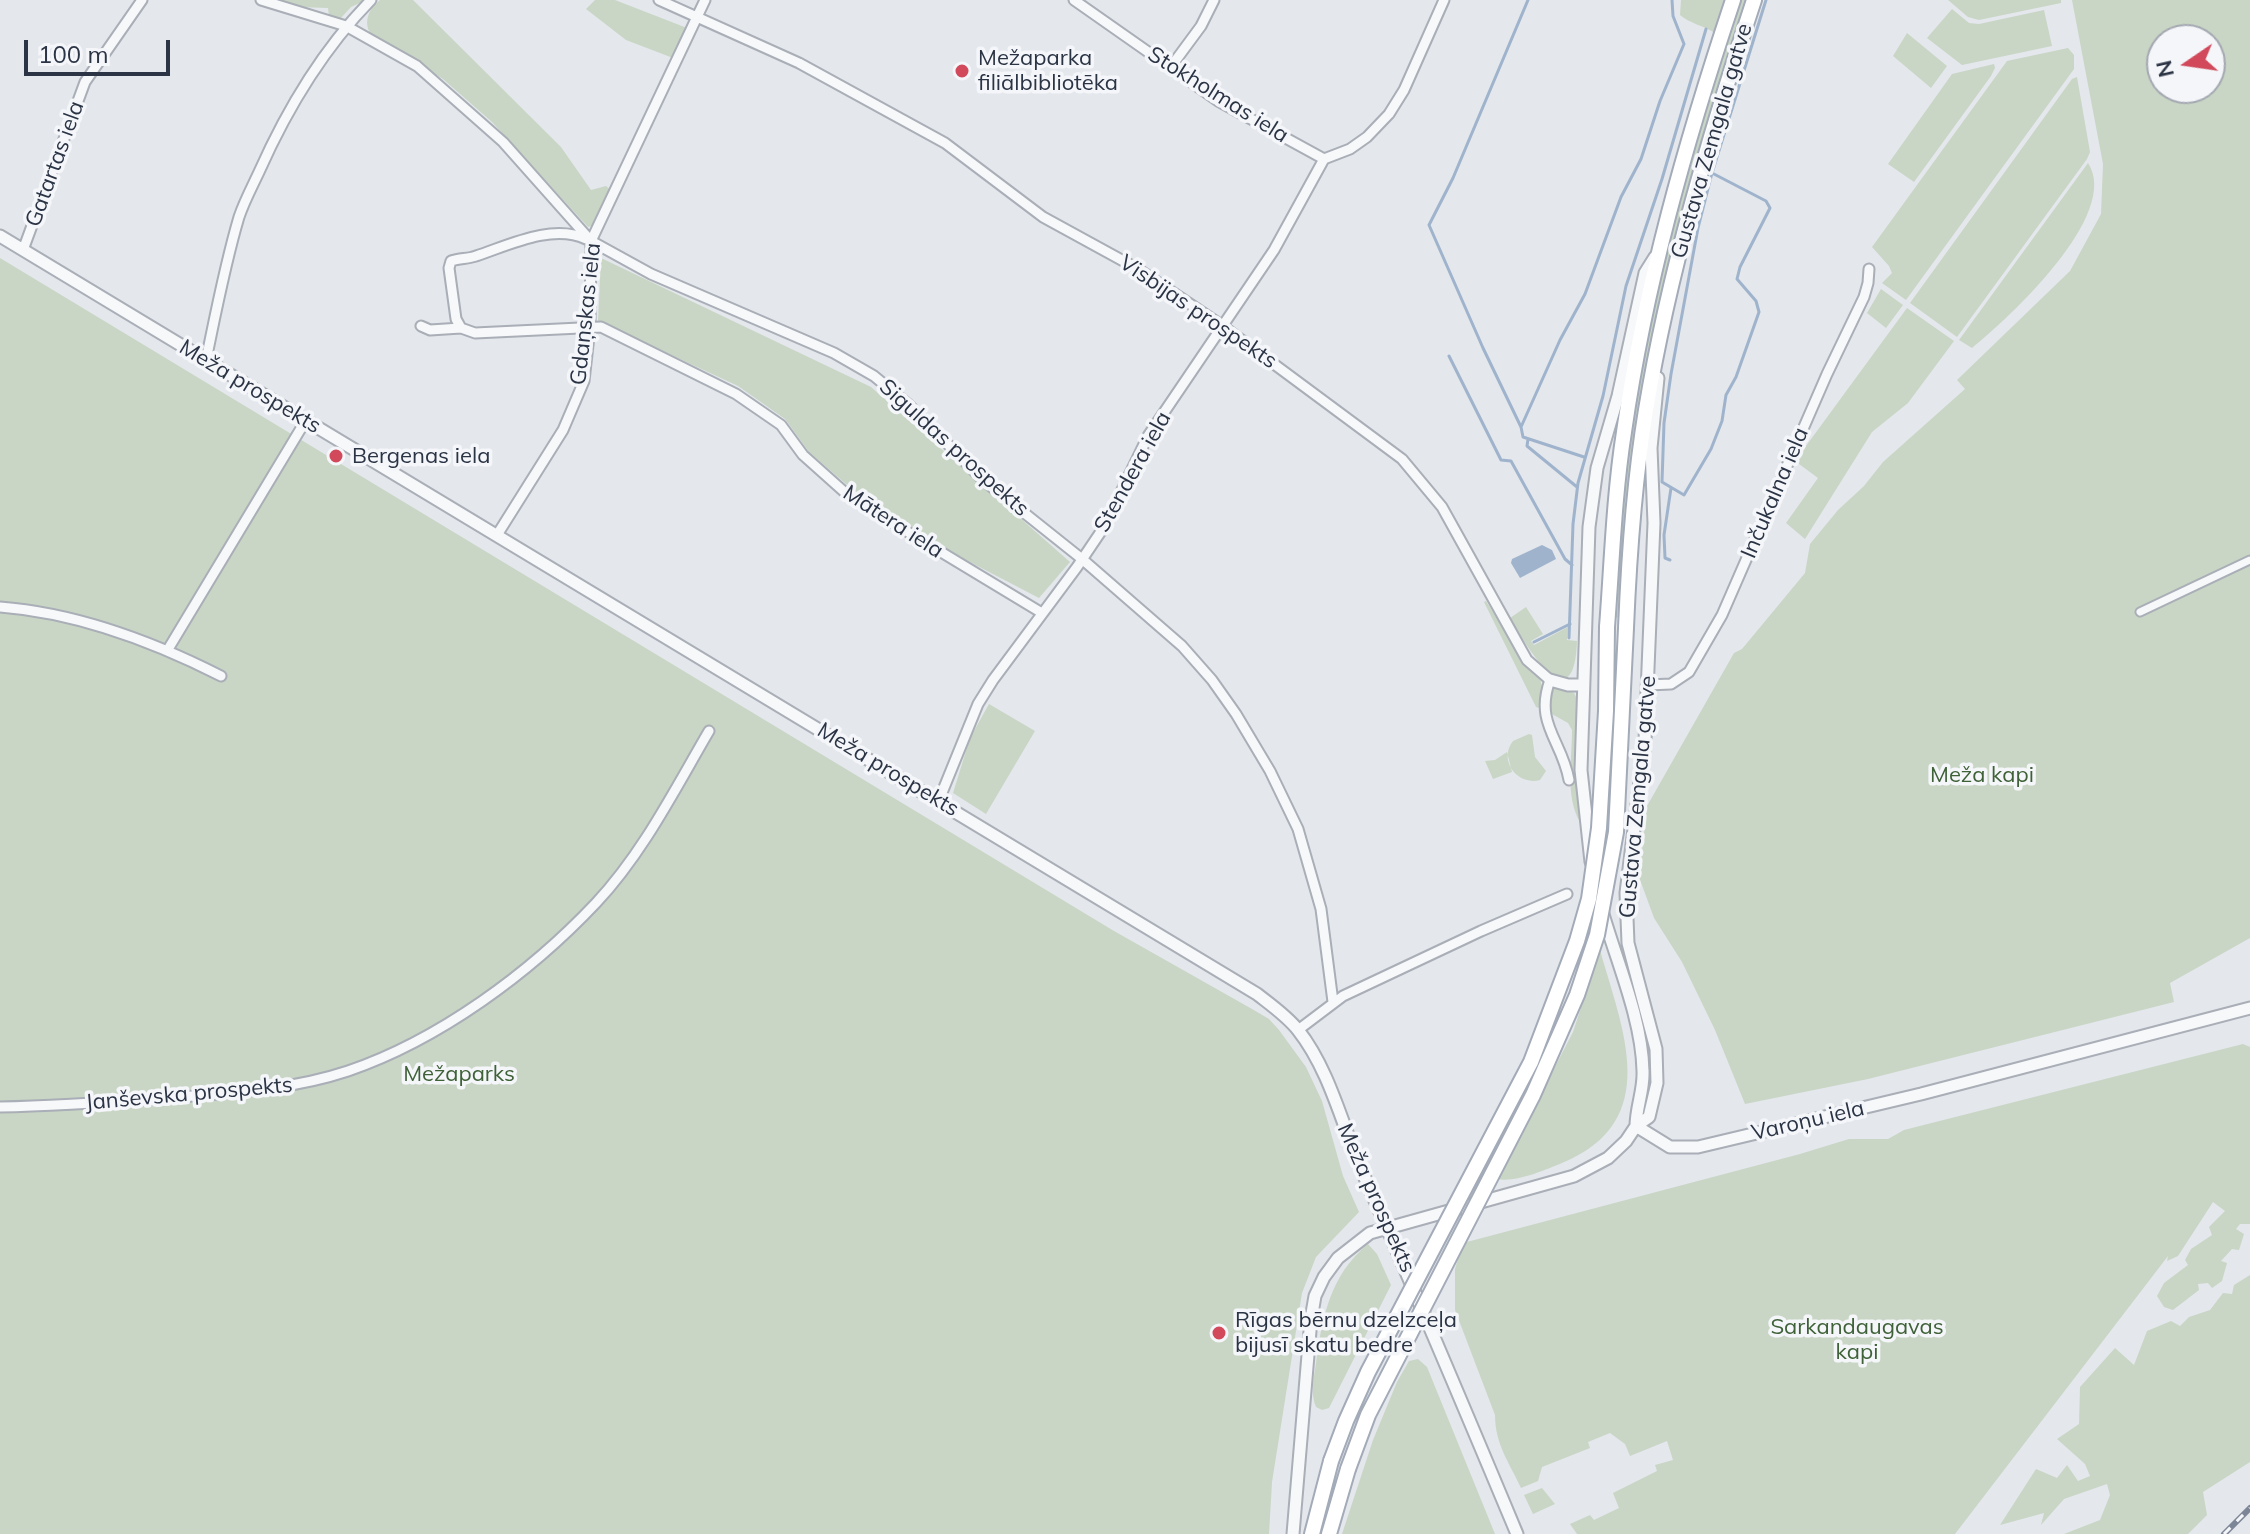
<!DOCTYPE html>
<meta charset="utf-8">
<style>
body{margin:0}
#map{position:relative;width:2250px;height:1534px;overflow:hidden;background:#e4e7ec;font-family:Mulish,sans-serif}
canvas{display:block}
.north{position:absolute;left:2146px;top:24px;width:80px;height:80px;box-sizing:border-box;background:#f4f6f9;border:2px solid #a4a8b1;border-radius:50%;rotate:257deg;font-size:22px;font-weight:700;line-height:32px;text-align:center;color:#2b3445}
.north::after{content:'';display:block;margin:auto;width:28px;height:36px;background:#d1495b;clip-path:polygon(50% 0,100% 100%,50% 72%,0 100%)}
.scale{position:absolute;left:24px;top:40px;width:146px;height:36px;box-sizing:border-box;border:4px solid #2b3445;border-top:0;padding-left:10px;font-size:24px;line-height:28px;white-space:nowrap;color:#2b3445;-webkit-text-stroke:6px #f4f6f9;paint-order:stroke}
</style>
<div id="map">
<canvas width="2250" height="1534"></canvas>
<div class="north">N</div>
<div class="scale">100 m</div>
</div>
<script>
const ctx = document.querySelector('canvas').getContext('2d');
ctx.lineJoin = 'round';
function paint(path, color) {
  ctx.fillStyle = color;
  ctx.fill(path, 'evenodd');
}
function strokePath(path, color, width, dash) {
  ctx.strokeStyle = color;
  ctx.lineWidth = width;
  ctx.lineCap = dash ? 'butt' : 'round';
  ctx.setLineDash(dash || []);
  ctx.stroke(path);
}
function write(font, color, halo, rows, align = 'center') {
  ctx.font = font + ' Mulish,sans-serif';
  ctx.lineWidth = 7;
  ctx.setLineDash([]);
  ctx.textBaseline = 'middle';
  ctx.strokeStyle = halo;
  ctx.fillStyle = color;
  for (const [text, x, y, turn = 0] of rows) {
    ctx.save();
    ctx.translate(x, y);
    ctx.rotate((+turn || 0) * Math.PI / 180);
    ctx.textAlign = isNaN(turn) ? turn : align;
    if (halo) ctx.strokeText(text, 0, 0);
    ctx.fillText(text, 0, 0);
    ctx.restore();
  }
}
paint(new Path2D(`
 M 279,0 L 366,0 L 351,7 L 340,19 L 329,17 L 328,8 L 298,7 Z
 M 380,0 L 413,0 L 561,147 L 591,190 L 606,186 L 612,191 L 595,225 L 588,227 L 492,122 L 443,79 L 370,33 C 363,20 370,8 380,0 Z
 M 595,0 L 615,0 L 687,28 L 673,58 L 626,40 L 586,9 Z
 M 1681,0 L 1726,0 L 1715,33 C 1704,26 1689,23 1680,15 Z
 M 1739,0 L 1747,0 C 1699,137 1658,280 1637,424 C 1627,488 1622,553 1619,618 L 1615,617 C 1618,520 1628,423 1647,328 C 1670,217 1705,108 1739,0 Z
 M 1948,0 L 2061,0 L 2061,3 L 1979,20 L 1968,17 Z
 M 2072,0 L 2250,0 L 2250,938 L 2170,983 L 2174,1002 L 1868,1079 L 1745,1104 L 1715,1030 L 1682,962 L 1654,918 L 1639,877 L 1647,806 L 1734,653 L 1742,649 L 1805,573 L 1810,544 L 1838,510 L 1864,486 L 1883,462 L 1965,389 L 1957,380 L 2070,271 L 2101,214 L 2103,164 ZM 2162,40 L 2210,40 L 2210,88 L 2162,88 Z
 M 1952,9 L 1969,23 L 1979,24 L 2044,10 L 2052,46 L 1962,65 L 1927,38 Z
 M 1907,33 L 1947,66 L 1931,88 L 1893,56 Z
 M 2068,48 L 2074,55 L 2074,69 L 1906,300 L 1882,283 L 1892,273 L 1889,266 L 1872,247 L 2007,61 Z
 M 1994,64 L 1995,68 L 1991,76 L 1914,182 L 1888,164 L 1952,74 Z
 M 2077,77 L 2090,152 L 2087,159 L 1957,337 L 1910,303 L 2072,79 Z
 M 2088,163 C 2122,214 2008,319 1972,348 L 1959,340 Z
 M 0,258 L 1114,931 L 1252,1009 L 1269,1019 L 1279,1030 L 1306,1067 L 1322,1101 L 1343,1176 L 1359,1212 L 1316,1257 L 1302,1293 L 1272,1482 L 1269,1534 L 0,1534 Z
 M 601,258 L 871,387 L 1070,562 L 1039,598 L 966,560 L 854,491 L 809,452 L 785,419 L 738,386 L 598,321 Z
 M 1881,289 L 1903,305 L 1886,328 L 1867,313 Z
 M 1907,308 L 1954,341 L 1908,403 L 1872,432 L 1805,539 L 1786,523 L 1818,478 L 1795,461 Z
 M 1486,601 L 1526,665 L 1540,678 L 1542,687 L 1539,708 L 1536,707 L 1484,602 Z
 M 1526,607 L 1543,634 L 1531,641 L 1534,645 L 1568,627 L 1567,640 L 1577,641 C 1574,726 1526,646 1510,618 Z
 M 1560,687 L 1574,693 L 1576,697 L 1576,775 L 1580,822 C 1565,797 1572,760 1572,730 L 1568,723 L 1550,713 L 1549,694 L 1554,689 Z
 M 989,704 L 1035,731 L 986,814 L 953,793 L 970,738 Z
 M 1529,734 L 1532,735 L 1535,757 L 1546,771 L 1540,780 C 1517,786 1498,760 1513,741 Z
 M 1507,752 L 1512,772 L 1493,779 L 1485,761 L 1495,760 Z
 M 1600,950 C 1622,1029 1664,1121 1562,1163 C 1545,1170 1515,1183 1497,1179 L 1573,1032 Z
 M 2243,1044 L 2250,1047 L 2250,1224 L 2240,1224 L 2236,1229 L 2244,1234 L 2239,1250 L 2232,1249 L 2221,1261 L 2227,1263 L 2222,1281 L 2212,1288 L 2208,1283 L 2198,1284 L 2199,1290 L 2173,1310 L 2164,1307 L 2157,1296 L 2164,1283 L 2188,1265 L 2185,1260 L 2191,1249 L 2212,1235 L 2209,1227 L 2225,1211 L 2213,1202 L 2178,1256 L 2167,1261 L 2168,1256 L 1955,1534 L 1577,1534 L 1570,1524 L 1590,1515 L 1594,1520 L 1619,1508 L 1613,1493 L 1657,1471 L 1655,1465 L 1673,1460 L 1667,1441 L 1630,1456 L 1625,1444 L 1610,1433 L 1588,1442 L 1590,1448 L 1542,1467 L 1538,1481 L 1521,1488 C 1509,1462 1495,1444 1495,1415 L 1455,1310 L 1455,1269 L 1463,1243 L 1800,1154 L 1849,1139 L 1888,1139 L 1904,1130 Z
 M 1368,1244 L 1377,1254 L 1391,1285 L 1329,1408 L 1322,1410 L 1316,1407 C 1310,1393 1314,1378 1316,1363 C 1322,1318 1330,1275 1368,1244 Z
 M 2250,1275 L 2250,1462 L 2203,1492 L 2207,1515 L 2188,1534 L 2064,1534 L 2100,1520 L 2110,1495 L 2107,1484 L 2064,1499 L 2041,1525 L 2044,1513 L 2000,1525 L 2036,1469 L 2057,1478 L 2067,1465 L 2078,1481 L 2090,1476 L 2085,1464 L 2057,1439 L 2079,1424 L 2080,1387 L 2115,1348 L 2134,1365 L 2147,1331 L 2171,1321 L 2180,1326 L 2189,1317 L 2210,1310 L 2223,1293 L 2232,1294 L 2234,1285 Z
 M 1418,1359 L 1427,1367 L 1495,1534 L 1342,1534 L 1373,1440 L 1397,1382 L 1409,1361 Z
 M 1542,1488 L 1555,1504 L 1533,1514 L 1524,1495 Z`), '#c9d6c5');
paint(new Path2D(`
 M 1542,545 L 1552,550 L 1556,559 L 1520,578 L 1511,563 L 1512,559 Z`), '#9fb4cc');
strokePath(new Path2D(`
 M 1712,173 L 1766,201 L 1770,208 L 1740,267 L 1737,279 L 1756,301 L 1759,312 L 1736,377 L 1726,395 L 1722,421 L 1711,449 L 1684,495 L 1662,482 L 1664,423 L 1671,374 L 1698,228 L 1712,173 L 1766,0
 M 1449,356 L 1501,460 L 1511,461 L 1565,559 L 1572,565
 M 1521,427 L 1483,348 L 1429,225 L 1453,178 L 1528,0
 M 1528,439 L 1527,446 L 1577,487
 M 1584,457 L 1523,437 L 1521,427 L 1560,340 L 1585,294 L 1621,197 L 1641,159 L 1660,101 L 1684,44 L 1673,16 L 1672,0
 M 1670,560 L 1665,558 L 1664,535 L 1671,488
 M 1569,638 L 1573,524 L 1578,483 L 1603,396 L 1626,286 L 1662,179 L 1706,29
 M 1534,642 L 1570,624`), '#9fb4cc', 3);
const pedestrian = new Path2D(`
 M 2140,612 L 2250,560`);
const minor = new Path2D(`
 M 261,0 L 346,26 L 417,66 L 503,142 L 591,241 L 651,274 L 834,353 L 874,376 L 909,405 L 983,480 L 1082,559 L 1182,646 L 1212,680 L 1236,714 L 1270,771 L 1298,829 L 1321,909 L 1333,1002
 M 659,0 L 799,63 L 945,143 L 1043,217 L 1138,269 L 1224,327 L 1402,459 L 1442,507 L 1527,660 L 1550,680 C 1534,724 1562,740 1569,780
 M 1074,0 L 1218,101 L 1324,159
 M 1170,68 L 1201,26 L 1214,0
 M 586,239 C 552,223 507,246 476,256 C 468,259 460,258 451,261 L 449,268 L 456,319 L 461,328 L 475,333 L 601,327 L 736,394 L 781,425 L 803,455 L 850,497 L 1042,613
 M 23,250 L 85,82 L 142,0
 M 421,326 L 430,330 L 461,328
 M 206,360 C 216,312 225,264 239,217 C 244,202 252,187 259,172 C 287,109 322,50 371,0
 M 497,535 L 563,430 L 584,381 L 590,327 L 591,241 L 705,0
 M 0,607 C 78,613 152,641 221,676
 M 167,651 L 306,420
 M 1648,685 L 1671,684 L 1689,672 L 1722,615 L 1827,374 L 1864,297 L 1868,283 L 1869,269
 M 939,800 L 978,704 L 993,680 L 1077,567 L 1104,527 L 1148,436 L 1274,250 L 1324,159 L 1350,149 L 1367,137 L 1389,114 L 1404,90 L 1444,0
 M 1298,1030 L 1343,996 L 1481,931 L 1567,894
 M 0,1107 C 57,1106 113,1102 169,1098 C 229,1093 291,1090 348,1071 C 439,1040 530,973 596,903 C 643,853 675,789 709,731`);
const tertiary = new Path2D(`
 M 0,236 L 1257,994 C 1271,1005 1287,1016 1298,1030 C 1329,1069 1342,1124 1361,1169 C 1415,1290 1466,1412 1517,1534
 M 1550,680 L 1568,685 L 1582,685
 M 1591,862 L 1581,770 L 1589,527 L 1597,468 L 1618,396 L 1645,273 L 1655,257
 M 1603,914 C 1617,962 1642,1020 1643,1071 C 1644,1090 1636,1107 1636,1126
 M 1636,1126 L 1670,1147 L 1698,1147 L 1921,1094 L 2250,1008
 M 1293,1534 L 1311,1319 L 1315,1296 L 1324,1277 L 1338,1258 L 1370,1233 L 1574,1176 L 1608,1158 L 1626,1141 L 1636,1126 L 1649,1117 L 1657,1083 L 1656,1049 L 1628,943 L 1626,893 L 1645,741 L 1654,523 L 1651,448 L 1658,378`);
const primary = new Path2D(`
 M 1607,627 C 1612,562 1614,496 1624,432 C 1645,285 1686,141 1733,0
 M 1626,628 C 1629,555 1634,482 1646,410 C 1669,271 1710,134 1754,0
 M 1312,1534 L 1331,1461
 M 1329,1534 L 1348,1469`);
strokePath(pedestrian, '#a9aeb7', 11);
strokePath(minor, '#a9aeb7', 13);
strokePath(tertiary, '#a9aeb7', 15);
strokePath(primary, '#a3abb8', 18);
strokePath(pedestrian, '#f7f8fa', 7);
strokePath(minor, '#f7f8fa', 9);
strokePath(tertiary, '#f7f8fa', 11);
strokePath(primary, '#fff', 14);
const rail = new Path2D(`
 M 2224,1534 L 2250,1508`);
strokePath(rail, '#7d8696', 6);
strokePath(rail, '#f4f6f9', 3, [9]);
const primaryBridge = new Path2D(`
 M 1331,1461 L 1346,1421 L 1368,1372 L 1531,1062 L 1577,941 L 1589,899 L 1599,828 L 1606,711 L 1607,627
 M 1348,1469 L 1368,1415 L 1533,1095 L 1577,995 L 1597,935 L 1616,832 L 1626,628`);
strokePath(primaryBridge, '#a3abb8', 18, []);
strokePath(primaryBridge, '#fff', 14);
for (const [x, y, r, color] of [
 [962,71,8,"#d1495b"],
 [336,456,8,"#d1495b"],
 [1219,1333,8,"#d1495b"]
]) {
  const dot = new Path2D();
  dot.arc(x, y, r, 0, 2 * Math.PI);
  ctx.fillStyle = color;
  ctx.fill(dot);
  strokePath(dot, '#f4f6f9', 3);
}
write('22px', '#2b3445', '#f4f6f9', [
 ["Mežaparka",978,58],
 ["filiālbibliotēka",978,83],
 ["Bergenas iela",352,456],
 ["Rīgas bērnu dzelzceļa",1235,1320],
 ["bijusī skatu bedre",1235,1345]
], 'left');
write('22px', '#2b3445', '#f4f6f9', [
 ["Stokholmas iela",1218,95,32],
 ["Gustava Zemgala gatve",1712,141,-74],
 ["Gatartas iela",55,164,-70],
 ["Visbijas prospekts",1198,312,34],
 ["Gdaņskas iela",586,314,-84],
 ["Meža prospekts",250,387,31],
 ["Siguldas prospekts",954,448,42],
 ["Stendera iela",1133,472,-61],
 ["Inčukalna iela",1775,493,-67],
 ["Mātera iela",893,522,33],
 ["Meža prospekts",888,770,31],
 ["Gustava Zemgala gatve",1638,797,-85],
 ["Janševska prospekts",189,1094,-5],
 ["Varoņu iela",1808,1121,-13],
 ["Meža prospekts",1376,1198,66]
]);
write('22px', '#3f6138', '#f4f6f9', [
 ["Meža kapi",1982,775],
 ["Mežaparks",459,1074],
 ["Sarkandaugavas",1857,1327],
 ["kapi",1857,1352]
]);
</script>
